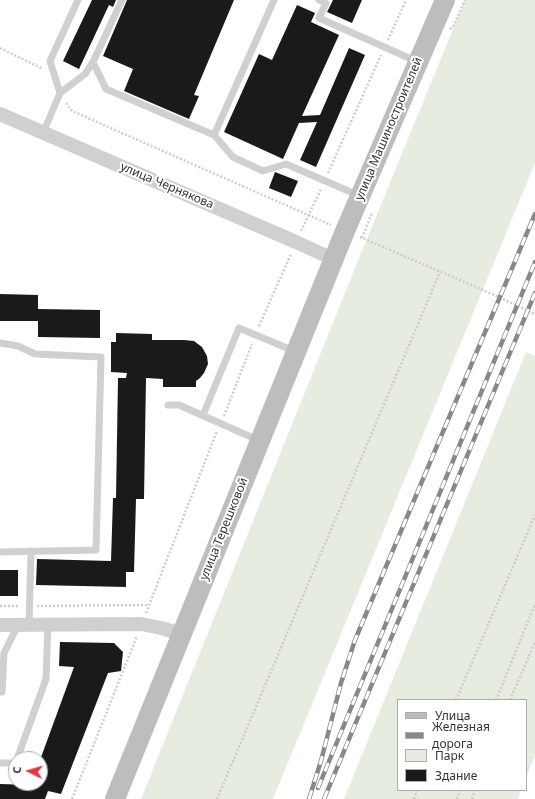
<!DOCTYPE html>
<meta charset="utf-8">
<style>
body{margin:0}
#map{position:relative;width:535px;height:799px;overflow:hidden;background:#fff;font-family:"Noto Sans",sans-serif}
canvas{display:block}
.legend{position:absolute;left:397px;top:699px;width:130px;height:92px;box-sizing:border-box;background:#fff;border:1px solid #adadad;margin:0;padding:5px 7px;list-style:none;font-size:12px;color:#333}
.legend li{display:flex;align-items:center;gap:8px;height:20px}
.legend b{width:20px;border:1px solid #adadad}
.north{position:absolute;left:8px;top:751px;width:40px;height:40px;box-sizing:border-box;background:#fff;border:1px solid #adadad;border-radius:50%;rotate:275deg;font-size:11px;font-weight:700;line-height:16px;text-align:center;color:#333}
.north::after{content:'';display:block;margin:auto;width:14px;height:18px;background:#e63946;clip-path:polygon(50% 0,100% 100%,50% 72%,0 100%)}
</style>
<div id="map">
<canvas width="535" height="799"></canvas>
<ul class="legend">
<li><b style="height:5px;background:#bdbdbd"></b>Улица</li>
<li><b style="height:5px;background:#888"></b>Железная дорога</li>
<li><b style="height:11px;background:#e6ecdf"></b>Парк</li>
<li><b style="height:11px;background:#1a1a1a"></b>Здание</li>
</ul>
<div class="north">С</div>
</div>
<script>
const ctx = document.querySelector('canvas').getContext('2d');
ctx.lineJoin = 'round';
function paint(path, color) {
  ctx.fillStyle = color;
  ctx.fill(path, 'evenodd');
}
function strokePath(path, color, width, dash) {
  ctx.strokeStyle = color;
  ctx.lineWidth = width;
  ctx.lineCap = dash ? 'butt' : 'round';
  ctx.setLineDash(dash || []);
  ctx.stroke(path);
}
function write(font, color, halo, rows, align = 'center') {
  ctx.font = font + ' "Noto Sans",sans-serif';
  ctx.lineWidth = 4;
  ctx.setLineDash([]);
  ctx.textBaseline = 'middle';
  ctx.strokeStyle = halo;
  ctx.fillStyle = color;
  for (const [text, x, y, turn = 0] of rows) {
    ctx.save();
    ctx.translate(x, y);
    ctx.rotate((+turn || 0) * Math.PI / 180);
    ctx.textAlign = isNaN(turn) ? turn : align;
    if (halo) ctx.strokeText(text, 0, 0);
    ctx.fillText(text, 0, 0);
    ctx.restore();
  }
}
paint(new Path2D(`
 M 465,0 L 535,0 L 535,163 L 273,799 L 141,799 L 355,268 Z
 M 526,352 L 535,356 L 535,755 L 526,778 L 526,700 L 398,700 L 398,790 L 521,790 L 518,799 L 344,799 Z`), '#e6ecdf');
paint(new Path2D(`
 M 92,0 L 116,0 L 113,7 L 109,5 L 79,69 L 63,61 Z
 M 127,0 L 234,0 L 194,95 L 199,96 L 189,119 L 124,91 L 133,69 L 103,56 Z
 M 333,0 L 362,0 L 352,23 L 327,12 Z
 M 297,5 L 315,13 L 311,22 L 339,35 L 302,116 L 320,115 L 349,48 L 365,55 L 316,167 L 300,160 L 317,122 L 299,123 L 283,159 L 224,132 L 259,54 L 272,60 Z
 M 275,172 L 298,181 L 291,197 L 269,188 Z
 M 0,294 L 38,295 L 38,309 L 100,310 L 100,338 L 38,337 L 38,321 L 0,321 Z
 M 116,333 L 152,334 L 152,340 L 184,340 L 194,341 L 202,347 L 207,356 L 208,364 L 204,373 L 200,378 L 196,381 L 196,387 L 163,387 L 163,379 L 146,378 L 144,499 L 136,499 L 134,572 L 126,572 L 126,587 L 36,585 L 37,559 L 111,561 L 113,498 L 116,498 L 118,378 L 126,378 L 127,373 L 111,372 L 111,342 L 116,342 Z
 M 0,570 L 18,570 L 18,596 L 0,596 Z
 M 60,642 L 114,643 L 123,652 L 121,671 L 108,673 L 61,794 L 48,791 L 45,799 L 0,799 L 0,784 L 31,785 L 32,783 L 40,783 L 40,760 L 74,667 L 59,666 Z`), '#1a1a1a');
strokePath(new Path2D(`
 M 450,29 L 453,27 L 465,0
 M 388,40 L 406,0
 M 0,48 L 43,69
 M 66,103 L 72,111 L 331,225
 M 328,173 L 381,55
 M 301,231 L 321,189
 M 360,237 L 483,290 L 535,314
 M 362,238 L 372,213
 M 259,326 L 291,254
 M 224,416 L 252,344
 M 0,606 L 20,606
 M 37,606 L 149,605
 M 146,613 L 217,431
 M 456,700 L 535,515
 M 496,700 L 535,604
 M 510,700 L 535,642
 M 72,799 L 137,636
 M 217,799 L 440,272
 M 414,799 L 417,790
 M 457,799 L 460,790
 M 472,799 L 475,790`), '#cdcdcd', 2.5, [2, 2]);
strokePath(new Path2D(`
 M 274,0 L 214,135 L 233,157 L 263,171 L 286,164 L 360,196
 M 319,0 L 326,3 L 319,18 L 418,62
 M 93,62 L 106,89 L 214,135
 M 60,93 L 85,74 L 93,62 L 122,0
 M 43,133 L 60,93 L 50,61 L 78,0
 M 0,343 L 18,346 L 35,354 L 101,357 L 96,550 L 0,552
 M 168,405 L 179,405 L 260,441
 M 203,415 L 239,328 L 294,351
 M 29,625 L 31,551
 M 0,692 L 2,692 L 4,653 L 18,625
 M 17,759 L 46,679 L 48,624
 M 0,763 L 15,763 L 16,761`), '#d0d0d0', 7);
strokePath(new Path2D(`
 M 0,114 L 296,242 L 333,259
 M 0,625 L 141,624 L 161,628 L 182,634`), '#d0d0d0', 14);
strokePath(new Path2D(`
 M 115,799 L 345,231 L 445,0`), '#bdbdbd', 20);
const rail = new Path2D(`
 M 318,788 L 535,262
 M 309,799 L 321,761 L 341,683 L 355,640 L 535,214
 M 324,799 L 535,293`);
strokePath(rail, '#888', 4.5);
strokePath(rail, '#fff', 3, [9]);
write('12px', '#333', '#fff', [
 ["улица Машиностроителей",389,129,-67],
 ["улица Чернякова",167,186,23],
 ["улица Терешковой",224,529,-68]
]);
</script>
